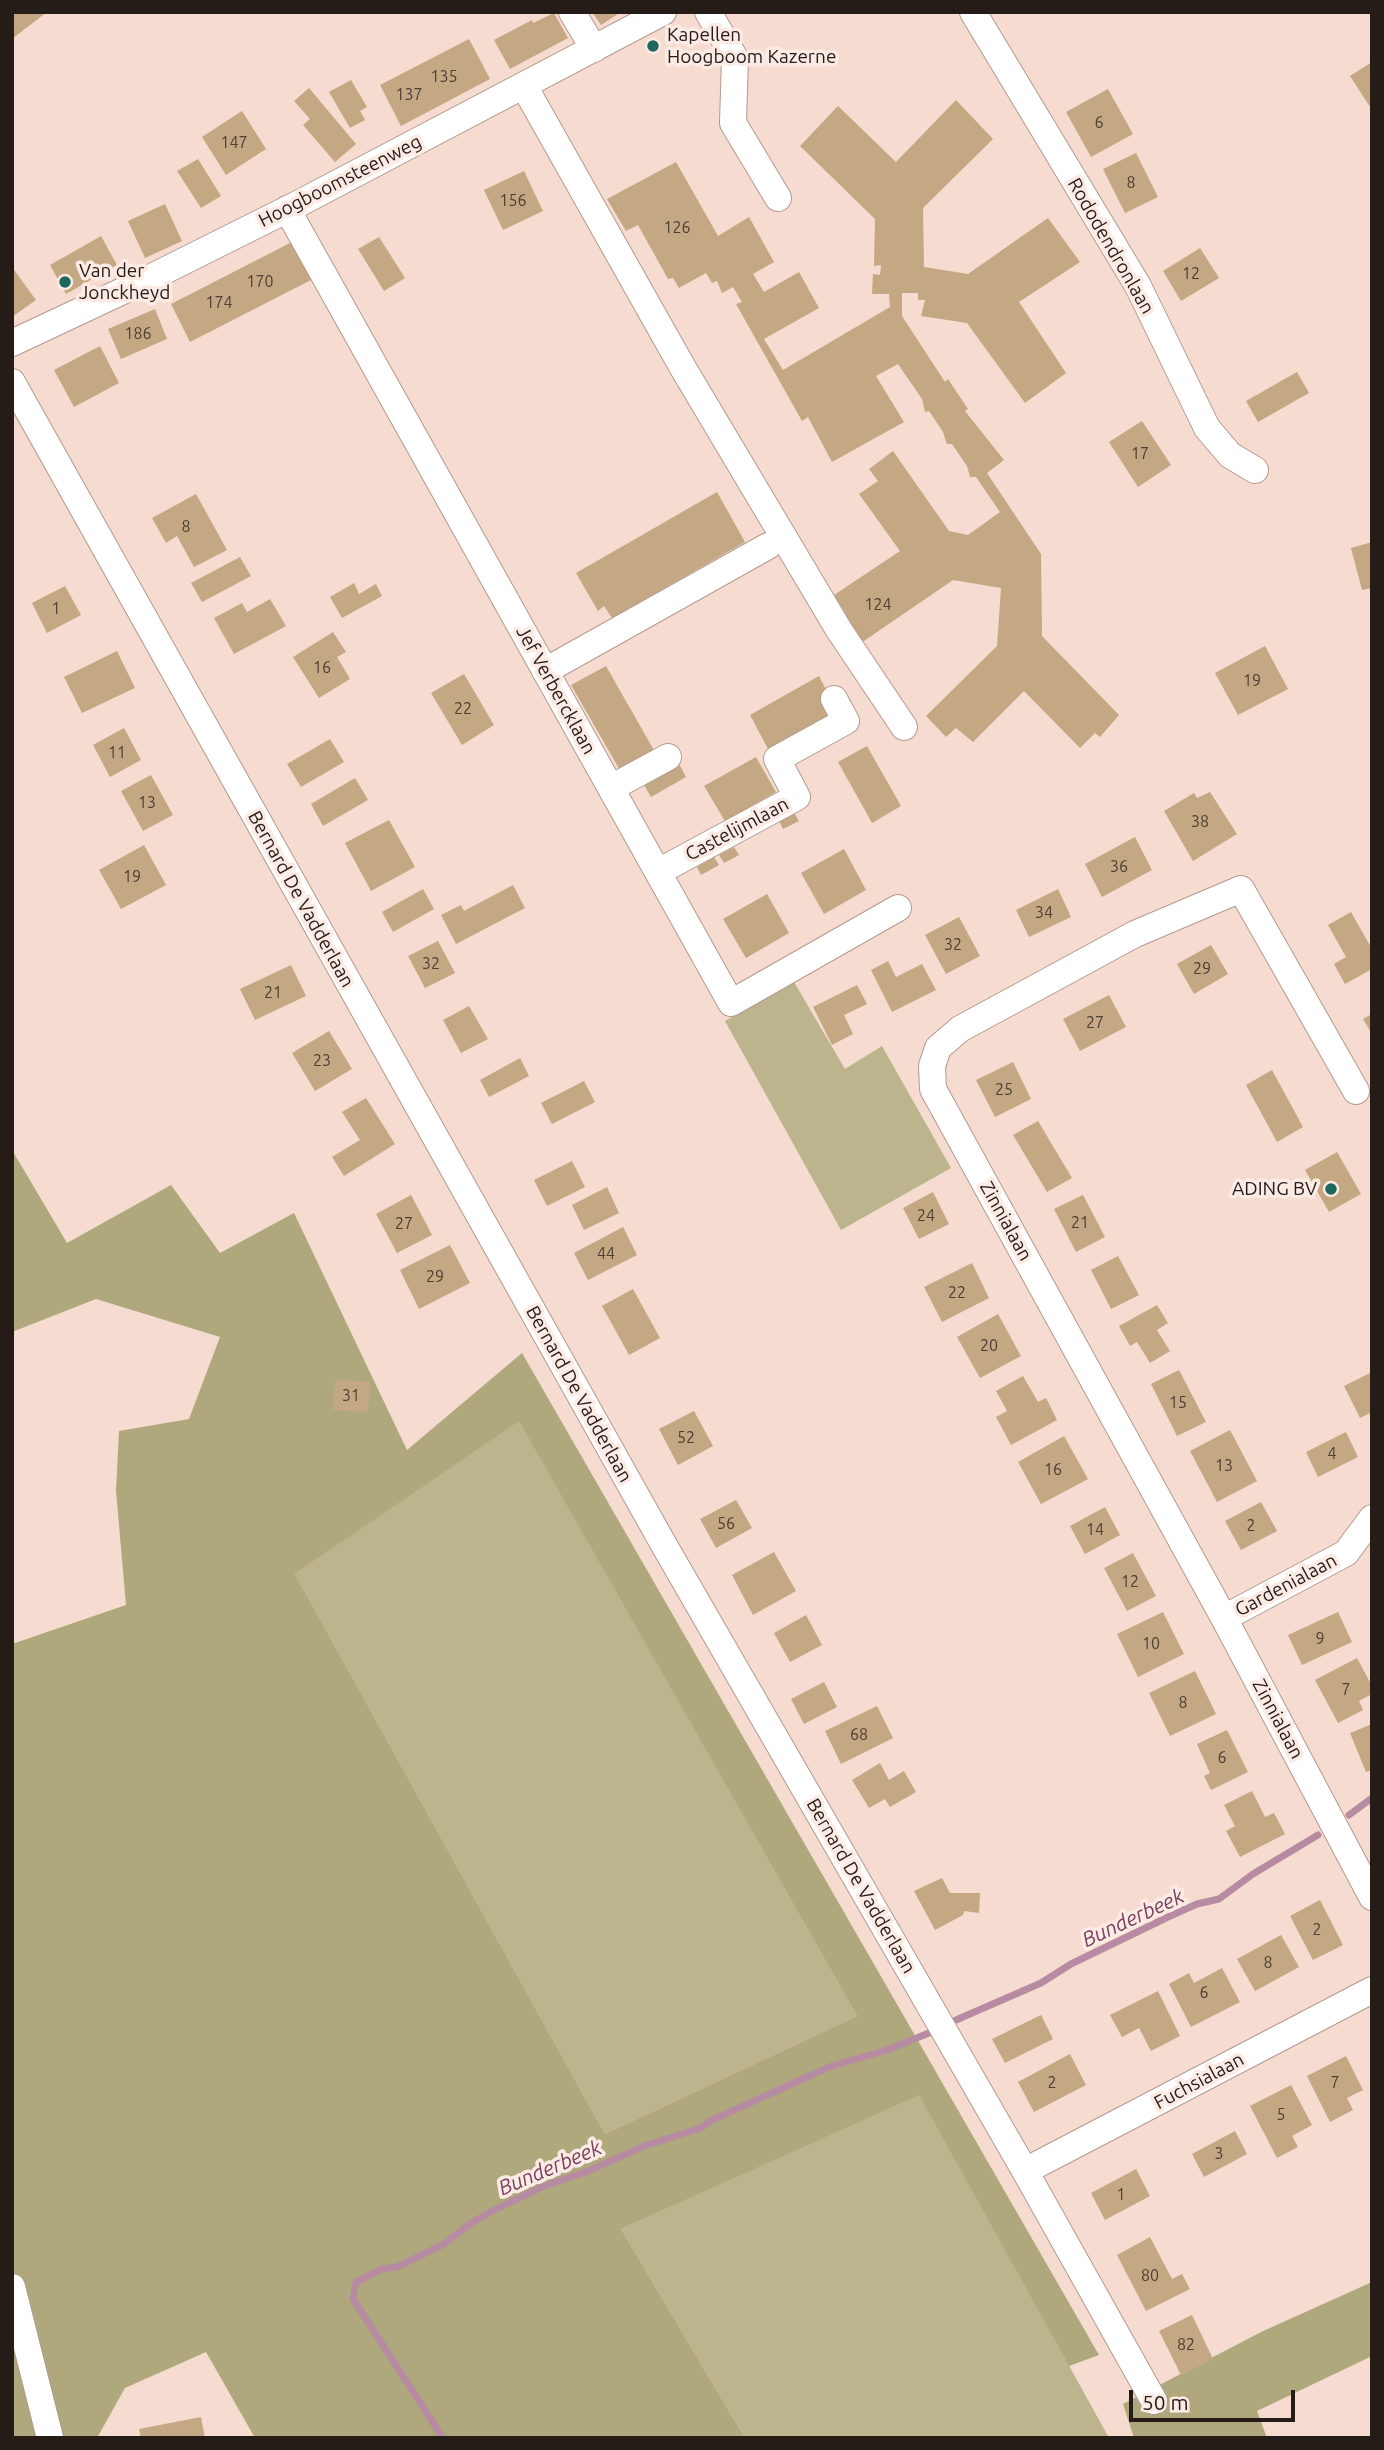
<!DOCTYPE html>
<style>
body{margin:0}
#map{position:relative;width:1384px;height:2450px;overflow:hidden;background:#f6dbd0;font-family:Ubuntu,sans-serif}
canvas{display:block}
.frame{position:absolute;inset:0;border:14px solid #251c18;pointer-events:none}
.scale{position:absolute;left:1129px;top:2390px;width:166px;height:32px;box-sizing:border-box;border:4px solid #251c18;border-top:0;padding-left:9px;font-size:21px;line-height:24px;white-space:nowrap;color:#251c18;-webkit-text-stroke:5px #fcebe4;paint-order:stroke}
</style>
<div id="map">
<canvas width="1384" height="2450"></canvas>
<div class="frame"></div>
<div class="scale">50 m</div>
</div>
<script>
const ctx = document.querySelector('canvas').getContext('2d');
ctx.lineJoin = 'round';
function paint(path, color) {
  ctx.fillStyle = color;
  ctx.fill(path, 'evenodd');
}
function strokePath(path, color, width, dash) {
  ctx.strokeStyle = color;
  ctx.lineWidth = width;
  ctx.lineCap = dash ? 'butt' : 'round';
  ctx.setLineDash(dash || []);
  ctx.stroke(path);
}
function write(font, color, halo, rows, align = 'center') {
  ctx.font = font + ' Ubuntu,sans-serif';
  ctx.lineWidth = 7;
  ctx.setLineDash([]);
  ctx.textBaseline = 'middle';
  ctx.strokeStyle = halo;
  ctx.fillStyle = color;
  for (const [text, x, y, turn = 0] of rows) {
    ctx.save();
    ctx.translate(x, y);
    ctx.rotate((+turn || 0) * Math.PI / 180);
    ctx.textAlign = isNaN(turn) ? turn : align;
    if (halo) ctx.strokeText(text, 0, 0);
    ctx.fillText(text, 0, 0);
    ctx.restore();
  }
}
paint(new Path2D(`
 M 794,982 L 845,1069 L 882,1046 L 951,1168 L 841,1230 L 725,1021 Z
 M 519,1420 L 857,2016 L 605,2134 L 295,1574 Z
 M 919,2094 L 1109,2438 L 745,2438 L 621,2229 Z`), '#bbb48d');
paint(new Path2D(`
 M 12,1150 L 67,1243 L 171,1185 L 220,1253 L 294,1213 L 407,1450 L 522,1353 L 1099,2355 L 1069,2366 L 919,2095 L 621,2229 L 745,2438 L 255,2438 L 206,2352 L 125,2388 L 97,2438 L 12,2438 L 12,1644 L 126,1605 L 116,1491 L 119,1431 L 189,1419 L 220,1337 L 96,1299 L 12,1332 ZM 519,1421 L 857,2016 L 605,2134 L 295,1574 Z
 M 1372,2282 L 1372,2356 L 1257,2411 L 1267,2438 L 1134,2438 L 1123,2404 L 1261,2332 Z`), '#afa87d');
strokePath(new Path2D(`
 M 1349,1815 L 1372,1798
 M 956,2020 L 1041,1983 L 1071,1964 L 1168,1917 L 1197,1904 L 1219,1899 L 1253,1874 L 1318,1835
 M 443,2438 L 353,2299 L 356,2282 L 382,2269 L 397,2267 L 444,2244 L 468,2225 L 492,2211 L 544,2186 L 586,2172 L 644,2146 L 701,2128 L 710,2121 L 829,2067 L 887,2050 L 934,2031`), '#b78ca2', 7);
paint(new Path2D(`
 M 12,12 L 47,12 L 12,39 Z
 M 592,12 L 621,12 L 601,25 Z
 M 554,13 L 568,38 L 510,69 L 494,40 L 532,20 L 533,23 Z
 M 469,39 L 490,79 L 401,126 L 380,85 Z
 M 1372,62 L 1372,110 L 1350,76 Z
 M 351,80 L 367,107 L 360,111 L 365,120 L 350,128 L 329,92 Z
 M 309,88 L 356,144 L 335,162 L 303,125 L 310,119 L 294,101 Z
 M 1108,89 L 1133,134 L 1091,157 L 1066,112 Z
 M 956,100 L 993,139 L 923,208 L 924,267 L 968,274 L 1048,218 L 1080,262 L 1019,302 L 1066,373 L 1025,403 L 967,323 L 921,316 L 925,300 L 918,300 L 918,293 L 902,293 L 902,316 L 945,382 L 948,379 L 968,409 L 965,411 L 1004,460 L 987,473 L 1041,554 L 1042,636 L 1119,715 L 1100,737 L 1095,733 L 1080,748 L 1024,691 L 973,742 L 956,728 L 946,737 L 926,716 L 997,646 L 1001,588 L 953,580 L 861,643 L 843,617 L 846,614 L 834,595 L 900,551 L 859,494 L 878,481 L 869,469 L 893,451 L 949,531 L 968,535 L 1000,512 L 976,477 L 970,477 L 967,466 L 952,444 L 947,444 L 943,432 L 929,411 L 925,412 L 922,399 L 898,364 L 876,376 L 904,422 L 832,462 L 808,417 L 802,421 L 736,304 L 742,302 L 733,287 L 722,293 L 717,281 L 712,283 L 706,273 L 679,288 L 673,278 L 668,279 L 638,225 L 626,231 L 607,199 L 676,162 L 718,236 L 749,217 L 774,262 L 753,274 L 764,292 L 799,272 L 819,308 L 764,339 L 783,370 L 890,307 L 889,294 L 872,294 L 873,274 L 880,275 L 881,265 L 874,266 L 875,219 L 800,146 L 838,106 L 896,162 Z
 M 242,111 L 266,149 L 226,175 L 202,137 Z
 M 1136,153 L 1158,197 L 1125,213 L 1103,169 Z
 M 198,159 L 221,196 L 201,208 L 177,171 Z
 M 524,171 L 543,211 L 503,230 L 484,190 Z
 M 165,204 L 182,241 L 145,258 L 128,221 Z
 M 101,236 L 117,265 L 66,294 L 50,265 Z
 M 379,237 L 405,278 L 384,291 L 358,249 Z
 M 292,242 L 311,280 L 190,342 L 171,304 Z
 M 1200,248 L 1219,278 L 1181,301 L 1163,271 Z
 M 12,267 L 36,300 L 12,317 Z
 M 155,309 L 167,339 L 121,359 L 108,329 Z
 M 100,346 L 119,383 L 74,407 L 54,370 Z
 M 1297,372 L 1309,393 L 1258,422 L 1246,401 Z
 M 1142,421 L 1171,465 L 1138,487 L 1109,442 Z
 M 717,492 L 745,542 L 612,618 L 604,606 L 598,611 L 576,573 Z
 M 196,494 L 227,550 L 194,567 L 177,536 L 166,543 L 152,518 Z
 M 1372,542 L 1372,588 L 1362,590 L 1351,548 Z
 M 240,557 L 251,576 L 202,602 L 191,583 Z
 M 354,583 L 359,594 L 376,584 L 382,596 L 342,618 L 330,597 Z
 M 65,586 L 81,615 L 47,633 L 32,603 Z
 M 270,599 L 286,626 L 234,654 L 214,618 L 242,603 L 247,612 Z
 M 333,632 L 346,652 L 337,657 L 350,679 L 319,698 L 293,657 Z
 M 1265,646 L 1288,689 L 1238,715 L 1215,673 Z
 M 117,651 L 135,688 L 82,713 L 64,677 Z
 M 606,666 L 655,752 L 621,772 L 571,685 Z
 M 464,674 L 494,725 L 462,745 L 431,693 Z
 M 819,676 L 837,711 L 768,749 L 750,715 Z
 M 124,728 L 141,760 L 110,777 L 93,745 Z
 M 330,739 L 344,762 L 301,787 L 287,764 Z
 M 867,746 L 901,806 L 872,823 L 838,762 Z
 M 756,757 L 776,792 L 725,821 L 704,786 Z
 M 676,758 L 686,777 L 651,797 L 640,778 Z
 M 151,775 L 173,815 L 143,831 L 121,791 Z
 M 355,778 L 368,800 L 323,826 L 311,804 Z
 M 1210,792 L 1237,834 L 1193,861 L 1164,811 L 1194,793 L 1197,798 Z
 M 793,811 L 799,821 L 783,829 L 778,819 Z
 M 389,820 L 415,867 L 371,891 L 345,843 Z
 M 1135,837 L 1152,870 L 1102,897 L 1085,864 Z
 M 144,845 L 166,885 L 121,909 L 99,870 Z
 M 734,847 L 739,855 L 724,863 L 719,855 Z
 M 844,849 L 866,890 L 824,914 L 801,873 Z
 M 714,857 L 719,865 L 701,875 L 697,867 Z
 M 513,885 L 525,908 L 456,944 L 441,915 L 461,905 L 464,911 Z
 M 423,889 L 434,909 L 393,932 L 382,912 Z
 M 1058,889 L 1071,917 L 1029,937 L 1016,910 Z
 M 767,894 L 789,933 L 746,958 L 723,919 Z
 M 1351,912 L 1372,949 L 1372,969 L 1345,984 L 1334,964 L 1346,957 L 1328,925 Z
 M 959,917 L 980,956 L 946,974 L 925,935 Z
 M 438,941 L 455,973 L 425,988 L 408,956 Z
 M 1211,945 L 1228,974 L 1194,994 L 1177,964 Z
 M 888,961 L 896,977 L 922,964 L 936,990 L 892,1012 L 871,970 Z
 M 291,965 L 306,996 L 255,1020 L 240,989 Z
 M 857,985 L 867,1004 L 844,1015 L 853,1034 L 832,1045 L 813,1007 Z
 M 1109,995 L 1126,1027 L 1080,1051 L 1063,1019 Z
 M 469,1006 L 488,1039 L 461,1053 L 443,1020 Z
 M 1372,1014 L 1372,1034 L 1363,1019 Z
 M 329,1031 L 352,1069 L 315,1091 L 292,1053 Z
 M 520,1058 L 529,1076 L 489,1097 L 480,1080 Z
 M 1013,1062 L 1031,1099 L 995,1117 L 976,1080 Z
 M 1272,1070 L 1303,1127 L 1277,1142 L 1246,1085 Z
 M 584,1081 L 595,1102 L 552,1124 L 541,1103 Z
 M 366,1098 L 395,1144 L 344,1176 L 332,1157 L 360,1140 L 342,1112 Z
 M 1038,1121 L 1072,1178 L 1047,1192 L 1013,1135 Z
 M 1337,1152 L 1361,1194 L 1329,1212 L 1305,1170 Z
 M 572,1161 L 585,1187 L 547,1206 L 534,1180 Z
 M 607,1187 L 619,1213 L 584,1230 L 572,1205 Z
 M 933,1192 L 949,1224 L 919,1239 L 903,1208 Z
 M 411,1195 L 432,1235 L 397,1253 L 376,1214 Z
 M 1083,1195 L 1105,1237 L 1076,1252 L 1054,1209 Z
 M 623,1227 L 637,1255 L 588,1280 L 574,1253 Z
 M 450,1245 L 470,1283 L 419,1309 L 400,1270 Z
 M 1118,1256 L 1139,1295 L 1111,1309 L 1091,1270 Z
 M 972,1263 L 989,1298 L 942,1322 L 924,1287 Z
 M 633,1289 L 660,1338 L 629,1355 L 602,1306 Z
 M 1157,1305 L 1168,1323 L 1157,1330 L 1170,1351 L 1150,1363 L 1137,1342 L 1130,1346 L 1119,1326 Z
 M 998,1314 L 1021,1356 L 980,1378 L 957,1337 Z
 M 1179,1370 L 1206,1422 L 1177,1436 L 1151,1384 Z
 M 1372,1372 L 1372,1412 L 1360,1418 L 1344,1386 Z
 M 1023,1376 L 1038,1402 L 1046,1398 L 1057,1420 L 1011,1445 L 996,1417 L 1007,1411 L 996,1391 Z
 M 335,1380 L 370,1382 L 368,1412 L 333,1410 Z
 M 694,1411 L 713,1446 L 678,1465 L 659,1429 Z
 M 1230,1430 L 1257,1481 L 1217,1502 L 1190,1451 Z
 M 1346,1432 L 1358,1457 L 1318,1477 L 1306,1452 Z
 M 1064,1436 L 1088,1479 L 1041,1504 L 1018,1462 Z
 M 736,1500 L 752,1528 L 716,1548 L 700,1519 Z
 M 1261,1502 L 1277,1531 L 1241,1550 L 1225,1521 Z
 M 1105,1507 L 1120,1535 L 1085,1554 L 1070,1526 Z
 M 774,1552 L 796,1591 L 753,1615 L 732,1575 Z
 M 1133,1553 L 1156,1596 L 1127,1611 L 1104,1568 Z
 M 1163,1612 L 1184,1654 L 1138,1677 L 1117,1634 Z
 M 1338,1612 L 1352,1642 L 1302,1665 L 1288,1635 Z
 M 806,1615 L 822,1645 L 790,1662 L 774,1633 Z
 M 1357,1658 L 1372,1686 L 1372,1694 L 1359,1701 L 1363,1710 L 1338,1723 L 1315,1680 Z
 M 1195,1671 L 1216,1714 L 1170,1736 L 1149,1693 Z
 M 824,1682 L 837,1707 L 804,1724 L 791,1699 Z
 M 877,1706 L 893,1738 L 841,1764 L 825,1731 Z
 M 1372,1724 L 1372,1770 L 1366,1772 L 1350,1733 Z
 M 1227,1730 L 1248,1772 L 1211,1790 L 1204,1776 L 1210,1773 L 1197,1744 Z
 M 880,1763 L 889,1780 L 904,1771 L 916,1792 L 890,1807 L 885,1799 L 869,1808 L 852,1780 Z
 M 1252,1791 L 1265,1817 L 1274,1813 L 1285,1834 L 1240,1857 L 1226,1831 L 1235,1826 L 1224,1805 Z
 M 942,1878 L 950,1893 L 980,1893 L 979,1913 L 964,1911 L 963,1915 L 935,1930 L 914,1891 Z
 M 1320,1900 L 1343,1945 L 1313,1960 L 1290,1916 Z
 M 1281,1935 L 1299,1967 L 1255,1991 L 1237,1959 Z
 M 1222,1968 L 1240,2002 L 1191,2027 L 1169,1984 L 1189,1973 L 1194,1983 Z
 M 1158,1991 L 1180,2036 L 1151,2051 L 1139,2028 L 1122,2037 L 1110,2015 Z
 M 1041,2015 L 1053,2039 L 1005,2063 L 992,2039 Z
 M 1070,2054 L 1086,2085 L 1034,2112 L 1018,2082 Z
 M 1346,2056 L 1363,2090 L 1347,2098 L 1353,2110 L 1330,2122 L 1307,2076 Z
 M 1291,2085 L 1312,2125 L 1292,2136 L 1298,2147 L 1277,2158 L 1250,2106 Z
 M 1235,2131 L 1247,2154 L 1204,2177 L 1192,2154 Z
 M 1136,2169 L 1150,2196 L 1105,2220 L 1091,2193 Z
 M 1150,2237 L 1172,2279 L 1182,2274 L 1190,2289 L 1146,2311 L 1117,2255 Z
 M 1192,2315 L 1213,2359 L 1181,2375 L 1159,2331 Z
 M 201,2417 L 205,2438 L 141,2438 L 139,2429 Z`), '#c4a783');
const minor = new Path2D(`
 M 572,12 L 594,49
 M 708,12 L 735,58 L 733,123 L 778,198
 M 973,12 L 1138,286 L 1207,428 L 1230,455 L 1255,470
 M 524,86 L 683,368 L 839,630 L 904,727
 M 287,209 L 731,1003 L 898,908
 M 12,343 L 146,280 L 296,205 L 663,12
 M 12,382 L 664,1545 L 1025,2171 L 1154,2401
 M 545,671 L 768,546
 M 611,788 L 668,757
 M 658,872 L 797,797 L 777,759 L 846,721 L 834,699
 M 1356,1091 L 1241,889 L 1135,934 L 960,1029 L 938,1048 L 932,1066 L 933,1089 L 1224,1618 L 1372,1897
 M 1224,1618 L 1346,1553 L 1372,1518
 M 1025,2171 L 1372,1990
 M 12,2287 L 50,2438`);
strokePath(minor, '#b39a8f', 28);
strokePath(minor, '#fff', 26);
for (const [x, y, r, color] of [
 [653,46,7,"#1d675f"],
 [65,282,7,"#1d675f"],
 [1331,1189,7,"#1d675f"]
]) {
  const dot = new Path2D();
  dot.arc(x, y, r, 0, 2 * Math.PI);
  ctx.fillStyle = color;
  ctx.fill(dot);
  strokePath(dot, '#fcebe4', 2.5);
}
write('16px', '#4d3f33', null, [
 ["135",444,77],
 ["137",409,95],
 ["6",1099,123],
 ["147",234,143],
 ["8",1131,183],
 ["156",513,201],
 ["126",677,228],
 ["12",1191,274],
 ["170",260,282],
 ["174",219,303],
 ["186",138,334],
 ["17",1140,454],
 ["8",186,527],
 ["124",878,605],
 ["1",56,609],
 ["16",322,668],
 ["19",1252,681],
 ["22",463,709],
 ["11",117,753],
 ["13",147,803],
 ["38",1200,822],
 ["36",1119,867],
 ["19",132,877],
 ["34",1044,913],
 ["32",953,945],
 ["32",431,964],
 ["29",1202,969],
 ["21",273,993],
 ["27",1095,1023],
 ["23",322,1061],
 ["25",1004,1090],
 ["24",926,1216],
 ["21",1080,1223],
 ["27",404,1224],
 ["44",606,1254],
 ["29",435,1277],
 ["22",957,1293],
 ["20",989,1346],
 ["31",351,1396],
 ["15",1178,1403],
 ["52",686,1438],
 ["4",1332,1454],
 ["13",1224,1466],
 ["16",1053,1470],
 ["56",726,1524],
 ["2",1251,1526],
 ["14",1095,1530],
 ["12",1130,1582],
 ["9",1320,1639],
 ["10",1151,1644],
 ["7",1346,1690],
 ["8",1183,1703],
 ["68",859,1735],
 ["6",1222,1758],
 ["2",1317,1930],
 ["8",1268,1963],
 ["6",1204,1993],
 ["2",1052,2083],
 ["7",1335,2083],
 ["5",1281,2115],
 ["3",1219,2154],
 ["1",1121,2195],
 ["80",1150,2276],
 ["82",1186,2345]
]);
write('19px', '#251c18', '#fcebe4', [
 ["Kapellen",667,35],
 ["Hoogboom Kazerne",667,57],
 ["Van der",79,271],
 ["Jonckheyd",79,293],
 ["ADING BV",1317,1189,"right"]
], 'left');
write('19px', '#251c18', '#fcebe4', [
 ["Hoogboomsteenweg",340,181,-27],
 ["Rododendronlaan",1111,246,60],
 ["Jef Verbercklaan",556,690,61],
 ["Castelijmlaan",737,829,-28],
 ["Bernard De Vadderlaan",301,899,61],
 ["Zinnialaan",1006,1221,61],
 ["Bernard De Vadderlaan",579,1394,61],
 ["Gardenialaan",1286,1585,-28],
 ["Zinnialaan",1278,1719,62],
 ["Bernard De Vadderlaan",861,1886,60],
 ["Fuchsialaan",1199,2081,-28]
]);
write('italic 21px', '#7a4060', '#fcebe4', [
 ["Bunderbeek",1133,1918,-25],
 ["Bunderbeek",550,2168,-23]
]);
</script>
